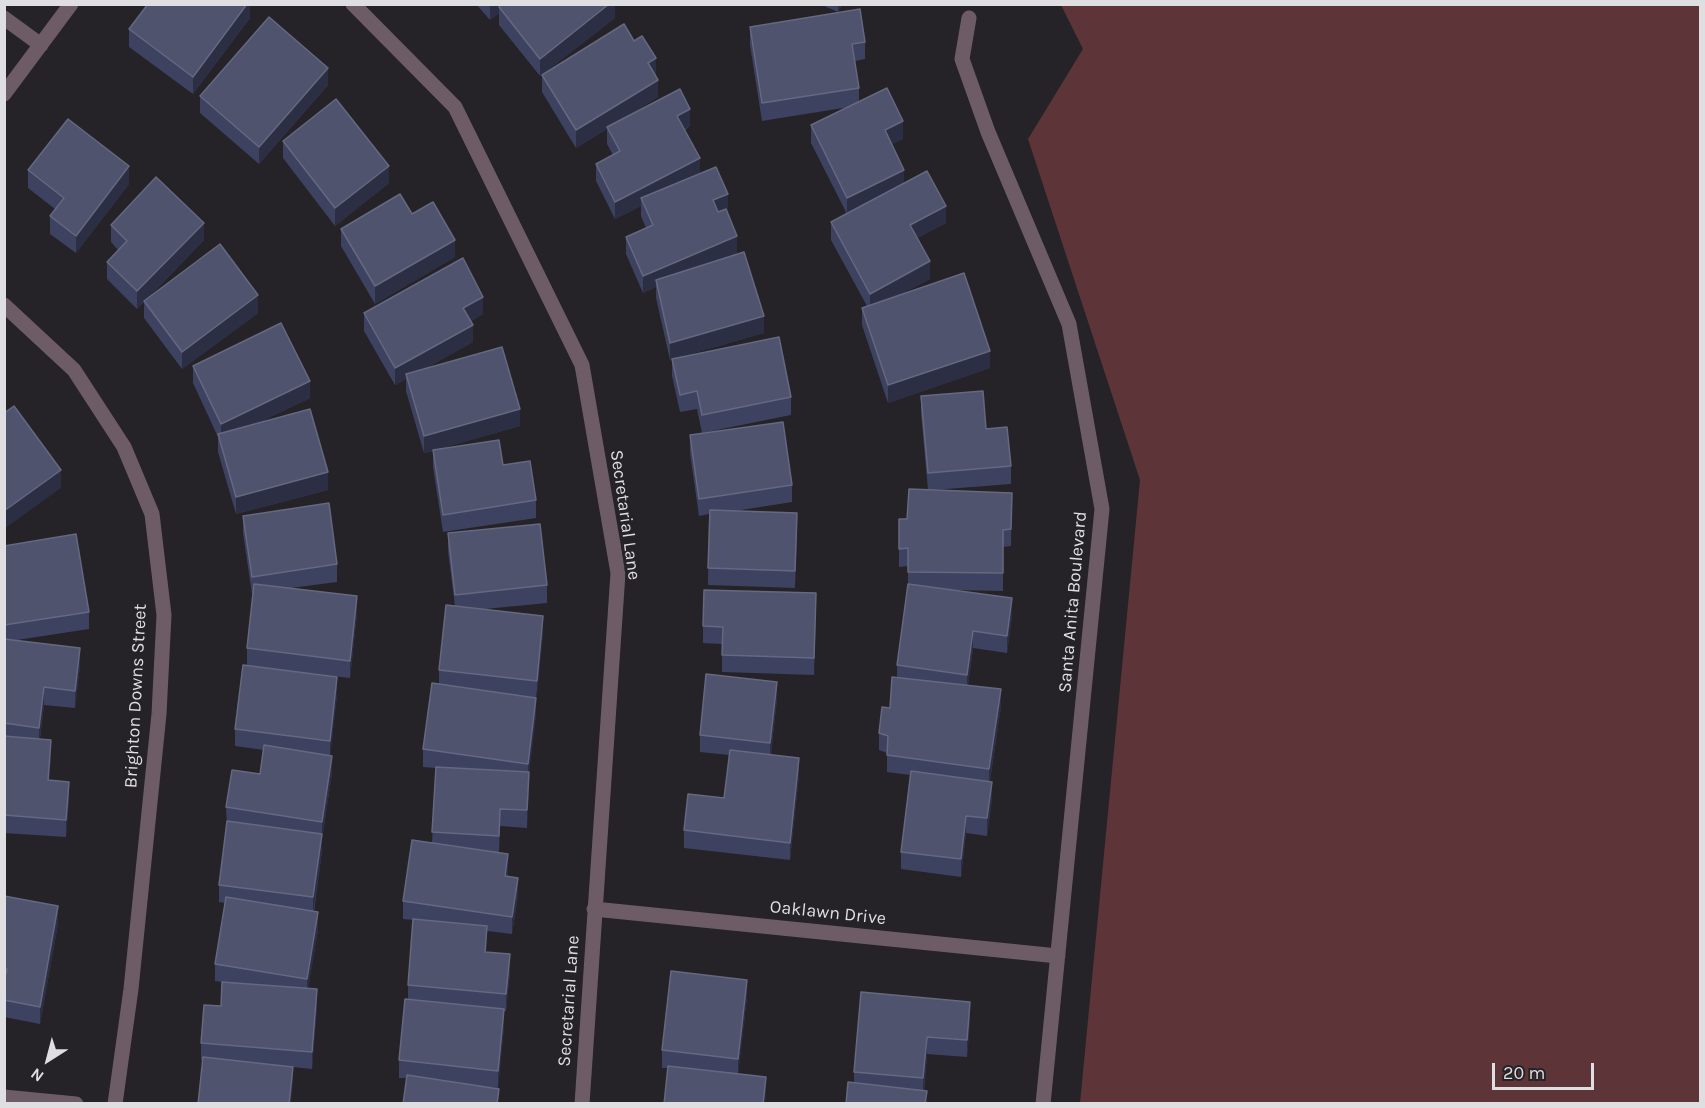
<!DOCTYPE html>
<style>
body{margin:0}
#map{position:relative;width:1705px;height:1108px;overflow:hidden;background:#252327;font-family:Karla,sans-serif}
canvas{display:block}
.frame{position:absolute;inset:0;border:6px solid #dfdee0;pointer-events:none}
.north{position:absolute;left:18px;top:1030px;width:60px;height:60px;-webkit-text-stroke:4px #252327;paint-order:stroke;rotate:216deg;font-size:16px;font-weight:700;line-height:24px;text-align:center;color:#dfdee0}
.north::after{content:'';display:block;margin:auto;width:21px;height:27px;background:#dfdee0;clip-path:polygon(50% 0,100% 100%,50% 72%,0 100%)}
.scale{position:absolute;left:1492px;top:1063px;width:102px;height:27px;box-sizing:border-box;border:3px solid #dfdee0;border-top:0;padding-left:8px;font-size:18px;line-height:21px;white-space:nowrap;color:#dfdee0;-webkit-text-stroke:4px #252327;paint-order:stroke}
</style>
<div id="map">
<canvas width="1705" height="1108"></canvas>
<div class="frame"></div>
<div class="north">N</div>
<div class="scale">20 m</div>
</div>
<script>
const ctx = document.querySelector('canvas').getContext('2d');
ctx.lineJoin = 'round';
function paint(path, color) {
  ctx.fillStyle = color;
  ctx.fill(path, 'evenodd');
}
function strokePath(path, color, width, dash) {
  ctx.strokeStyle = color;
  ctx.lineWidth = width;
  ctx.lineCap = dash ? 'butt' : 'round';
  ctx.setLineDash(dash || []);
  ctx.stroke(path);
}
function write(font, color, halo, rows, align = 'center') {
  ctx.font = font + ' Karla,sans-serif';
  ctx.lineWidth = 6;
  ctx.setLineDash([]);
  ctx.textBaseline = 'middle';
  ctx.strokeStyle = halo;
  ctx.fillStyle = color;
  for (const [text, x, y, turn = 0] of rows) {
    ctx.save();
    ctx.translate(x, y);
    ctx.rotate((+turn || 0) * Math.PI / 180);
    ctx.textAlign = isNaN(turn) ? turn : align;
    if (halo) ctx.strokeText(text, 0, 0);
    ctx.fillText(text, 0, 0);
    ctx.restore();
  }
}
paint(new Path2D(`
 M 1061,5 L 1700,5 L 1700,1103 L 1080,1103 L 1140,480 L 1028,139 L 1083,49 Z`), '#5d3538');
strokePath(new Path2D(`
 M 353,4 L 455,107 L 582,365 L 618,573 L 582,1104
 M 4,18 L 41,45
 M 969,18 L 962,59 L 988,132 L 1069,324 L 1102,509 L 1043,1104
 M 4,94 L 71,4
 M 4,305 L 74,370 L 124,447 L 152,514 L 164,615 L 159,714 L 131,989 L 115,1104
 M 594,909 L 1058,956
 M 4,1097 L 76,1104`), '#6d5c66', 15);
paint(new Path2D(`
 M 250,4 L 250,18 L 193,94 L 129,47 L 129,29 Z
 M 476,4 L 615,4 L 615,18 L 540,76 L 499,25 L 499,13 L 490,20 Z
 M 820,4 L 842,4 L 838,12 Z
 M 750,27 L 865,42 L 865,59 L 855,61 L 859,88 L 859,102 L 903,139 L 891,144 L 904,183 L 946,223 L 917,238 L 930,279 L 898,296 L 990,368 L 888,403 L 862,325 L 862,308 L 867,306 L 831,240 L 831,222 L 847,214 L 811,143 L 811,125 L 849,107 L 762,121 L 750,45 Z
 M 542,75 L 656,75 L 658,97 L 629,115 L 690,126 L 685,130 L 700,174 L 728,211 L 727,212 L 737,253 L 731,256 L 764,333 L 680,357 L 791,397 L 791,415 L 702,433 L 697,409 L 680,412 L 672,376 L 672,360 L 670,360 L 656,298 L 656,287 L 643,293 L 626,254 L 626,237 L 646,228 L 641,216 L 641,206 L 615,219 L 596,181 L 596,164 L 613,155 L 607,144 L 607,129 L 576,148 L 542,92 Z
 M 328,85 L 259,164 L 200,113 L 200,96 Z
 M 283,141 L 389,183 L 335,226 L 283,158 Z
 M 28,170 L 129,184 L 76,253 L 50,234 L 50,216 L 55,209 L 28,188 Z
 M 412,214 L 455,257 L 375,304 L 341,246 L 341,229 Z
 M 111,225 L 204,240 L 149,297 L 258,313 L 182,369 L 144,318 L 144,302 L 137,309 L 107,279 L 107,262 L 118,250 L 111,242 Z
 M 364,313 L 483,314 L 471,321 L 473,342 L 426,368 L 520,426 L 442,448 L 503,465 L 536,500 L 536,518 L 443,532 L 433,467 L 433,451 L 424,453 L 406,391 L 406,379 L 395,385 L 364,331 Z
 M 193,366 L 310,398 L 256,424 L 328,490 L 236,514 L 218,452 L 218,437 L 193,383 Z
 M 921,396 L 986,429 L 1011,466 L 1011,484 L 934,490 L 1012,493 L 1011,546 L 1003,547 L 1003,591 L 952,590 L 1012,616 L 1007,653 L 973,648 L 968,685 L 1001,706 L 990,781 L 992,799 L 987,836 L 966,833 L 961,877 L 901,869 L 901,852 L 910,775 L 887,772 L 887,753 L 879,750 L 879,733 L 890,708 L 897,677 L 897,665 L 908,584 L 908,566 L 899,567 L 899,519 L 907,519 L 928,490 L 921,413 Z
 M 690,435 L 792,485 L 792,502 L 735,511 L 797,530 L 795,588 L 708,585 L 709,514 L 699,516 L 690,453 Z
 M 243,516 L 337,564 L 337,582 L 291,588 L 357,614 L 350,678 L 247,666 L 247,648 L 253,594 L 252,594 L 243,533 Z
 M 448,533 L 547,585 L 547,603 L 485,609 L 543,633 L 536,698 L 536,715 L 529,772 L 527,828 L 500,826 L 499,853 L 508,871 L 508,876 L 518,895 L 512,934 L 487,931 L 486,952 L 510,971 L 506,1011 L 504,1011 L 504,1027 L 498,1088 L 480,1086 L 499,1104 L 407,1078 L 399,1078 L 399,1060 L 408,999 L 408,985 L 413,920 L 403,919 L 403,901 L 432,843 L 436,768 L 423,767 L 423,749 L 439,684 L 439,670 L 455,606 L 448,551 Z
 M 4,546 L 89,612 L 89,629 L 17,640 L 80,666 L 75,708 L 44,705 L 40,739 L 51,757 L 49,780 L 69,799 L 66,837 L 4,833 Z
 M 816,610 L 814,675 L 722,672 L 722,644 L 703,643 L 703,626 Z
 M 337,695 L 330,755 L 332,773 L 322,839 L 322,851 L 314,912 L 318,930 L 308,988 L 317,1006 L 312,1069 L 293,1067 L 293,1084 L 201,1060 L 201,1043 L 221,1006 L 222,982 L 215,981 L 215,964 L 225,903 L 219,902 L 219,885 L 227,825 L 226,807 L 260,774 L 264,750 L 235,746 L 235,729 Z
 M 777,699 L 771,754 L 799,775 L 790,860 L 684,848 L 684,830 L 724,798 L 729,755 L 700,752 L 700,735 Z
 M 4,896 L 58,924 L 40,1024 L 4,1017 Z
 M 861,992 L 970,1019 L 967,1057 L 927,1054 L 924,1091 L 927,1104 L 854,1083 L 854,1072 Z
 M 747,997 L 738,1074 L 766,1095 L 668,1068 L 662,1068 L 662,1050 Z`), '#3d4261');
paint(new Path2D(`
 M 247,4 L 250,4 L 250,18 L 193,94 L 193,77 Z
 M 490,4 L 508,4 L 499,7 L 499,13 L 490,20 Z
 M 609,4 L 615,4 L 615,18 L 540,76 L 540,59 Z
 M 838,4 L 842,4 L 838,12 Z
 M 656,58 L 656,75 L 648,81 L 648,63 Z
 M 328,68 L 328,85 L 259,164 L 259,147 Z
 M 658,80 L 658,97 L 608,128 L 607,127 L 607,129 L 576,148 L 576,130 Z
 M 690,109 L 690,126 L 677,133 L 677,116 Z
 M 903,121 L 903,139 L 885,148 L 885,130 Z
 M 700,158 L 700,175 L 641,198 L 641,206 L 615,219 L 615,202 Z
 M 129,166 L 129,184 L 76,253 L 76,236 Z
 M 389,166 L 389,183 L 335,226 L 335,208 Z
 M 904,170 L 904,187 L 847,215 L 847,198 Z
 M 728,194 L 728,211 L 713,218 L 713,200 Z
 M 946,206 L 946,223 L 910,242 L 910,225 Z
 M 204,223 L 204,240 L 137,309 L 137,291 Z
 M 737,236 L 737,253 L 658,287 L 656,280 L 656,287 L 643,293 L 643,276 Z
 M 455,240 L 455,257 L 375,304 L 375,286 Z
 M 930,261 L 930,279 L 870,311 L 870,294 Z
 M 258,295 L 258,313 L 182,369 L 182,352 Z
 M 483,297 L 483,314 L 463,325 L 463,308 Z
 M 764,316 L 764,333 L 670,360 L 670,343 Z
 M 473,325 L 473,342 L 407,378 L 406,374 L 406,379 L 395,385 L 395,368 Z
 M 990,351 L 990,368 L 888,403 L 888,385 Z
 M 310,381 L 310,398 L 221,441 L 221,424 Z
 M 520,409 L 520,426 L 424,453 L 424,436 Z
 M 61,470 L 61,488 L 4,529 L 4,511 Z
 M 328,472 L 328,490 L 236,514 L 236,497 Z
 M 357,596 L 357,614 L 350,678 L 350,661 Z
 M 1012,598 L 1012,616 L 1007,653 L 1007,636 Z
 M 543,616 L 543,633 L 537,698 L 537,681 Z
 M 973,631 L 973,648 L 967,692 L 967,675 Z
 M 80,648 L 80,666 L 75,708 L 75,691 Z
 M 337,677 L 337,695 L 330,758 L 330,741 Z
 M 777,682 L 777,699 L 770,760 L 770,743 Z
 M 44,687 L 44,705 L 39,745 L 39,728 Z
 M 1001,689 L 1001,706 L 989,786 L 989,769 Z
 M 536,698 L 536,715 L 528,781 L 528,764 Z
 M 51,740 L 51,757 L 48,797 L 48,780 Z
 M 332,756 L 332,773 L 322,839 L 322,822 Z
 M 799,758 L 799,775 L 790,860 L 790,843 Z
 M 529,772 L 529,790 L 527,828 L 527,810 Z
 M 69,782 L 69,799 L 66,837 L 66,820 Z
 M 992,782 L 992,799 L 987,836 L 987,818 Z
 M 500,809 L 500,826 L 499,853 L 499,836 Z
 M 966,816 L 966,833 L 961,877 L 961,859 Z
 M 322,834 L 322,851 L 313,914 L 313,897 Z
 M 508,854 L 508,871 L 505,893 L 505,876 Z
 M 518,878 L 518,895 L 512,934 L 512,917 Z
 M 58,906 L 58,924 L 40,1024 L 40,1007 Z
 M 318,912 L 318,930 L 307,996 L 307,979 Z
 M 487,926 L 487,943 L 485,970 L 485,952 Z
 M 510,954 L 510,971 L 506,1011 L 506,994 Z
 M 747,980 L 747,997 L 738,1076 L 738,1059 Z
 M 317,989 L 317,1006 L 312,1069 L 312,1052 Z
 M 970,1002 L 970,1019 L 967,1057 L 967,1040 Z
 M 504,1009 L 504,1027 L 498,1088 L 498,1071 Z
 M 927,1037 L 927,1054 L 923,1096 L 923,1078 Z
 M 293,1067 L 293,1084 L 291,1104 L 289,1104 Z
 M 766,1077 L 766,1095 L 765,1104 L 763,1104 Z`), '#2c2e44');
const building = new Path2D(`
 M 148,4 L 247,4 L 193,77 L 129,29 Z
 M 502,4 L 609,4 L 540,59 L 499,7 Z
 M 860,9 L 865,42 L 852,44 L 859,88 L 762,103 L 750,27 Z
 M 269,17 L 328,68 L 259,147 L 200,96 Z
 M 624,24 L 634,41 L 642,36 L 656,58 L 648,63 L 658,80 L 576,130 L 542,75 Z
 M 887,88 L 903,121 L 885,130 L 904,170 L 847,198 L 811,125 Z
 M 680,89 L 690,109 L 677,116 L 700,158 L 615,202 L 596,164 L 620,151 L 607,127 Z
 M 336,99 L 389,166 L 335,208 L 283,141 Z
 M 68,119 L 129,166 L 76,236 L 50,216 L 64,198 L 28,170 Z
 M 716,167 L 728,194 L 713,200 L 718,212 L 726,209 L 737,236 L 643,276 L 626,237 L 653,225 L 641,198 Z
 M 927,171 L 946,206 L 910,225 L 930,261 L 870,294 L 831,222 Z
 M 156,177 L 204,223 L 137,291 L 107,262 L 127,241 L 111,225 Z
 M 400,194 L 412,214 L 433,202 L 455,240 L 375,286 L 341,229 Z
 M 220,244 L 258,295 L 182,352 L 144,301 Z
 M 744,252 L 764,316 L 670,343 L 656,280 Z
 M 463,258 L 483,297 L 463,308 L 473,325 L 395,368 L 364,313 Z
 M 964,273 L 990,351 L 888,385 L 862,308 Z
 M 281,323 L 310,381 L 221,424 L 193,366 Z
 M 779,337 L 791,397 L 702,415 L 697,391 L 680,395 L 672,359 Z
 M 502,347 L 520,409 L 424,436 L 406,374 Z
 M 983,391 L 986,429 L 1007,427 L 1011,466 L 928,473 L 921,396 Z
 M 14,406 L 61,470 L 4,511 L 4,413 Z
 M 310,409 L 328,472 L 236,497 L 218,434 Z
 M 783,422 L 792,485 L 699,499 L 690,435 Z
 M 499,440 L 503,465 L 530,461 L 536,500 L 443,515 L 433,450 Z
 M 909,489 L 1012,493 L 1011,529 L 1003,530 L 1003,573 L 908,572 L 908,548 L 899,549 L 899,519 L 907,519 Z
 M 329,503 L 337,564 L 252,577 L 243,516 Z
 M 710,510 L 797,513 L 795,571 L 708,568 Z
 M 540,524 L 547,585 L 455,595 L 448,533 Z
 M 76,534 L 89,612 L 4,625 L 4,546 Z
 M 254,584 L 357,596 L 350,661 L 247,648 Z
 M 908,584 L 1012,598 L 1007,636 L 973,631 L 967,675 L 897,665 Z
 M 704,590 L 816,593 L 814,658 L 722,655 L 723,627 L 703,626 Z
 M 446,605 L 543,616 L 537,681 L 439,670 Z
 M 4,639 L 80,648 L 75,691 L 44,687 L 39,728 L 4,723 Z
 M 243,665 L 337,677 L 330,741 L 235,729 Z
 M 706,674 L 777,682 L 770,743 L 700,735 Z
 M 892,677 L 1001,689 L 989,769 L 887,755 L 888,736 L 879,733 L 882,707 L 890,708 Z
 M 432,683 L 536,698 L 528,764 L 423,749 Z
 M 4,736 L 51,740 L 48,780 L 69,782 L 66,820 L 4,815 Z
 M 264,745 L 332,756 L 322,822 L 226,807 L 232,770 L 260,774 Z
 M 730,750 L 799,758 L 790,843 L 684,830 L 688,794 L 724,798 Z
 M 436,767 L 529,772 L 527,810 L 500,809 L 499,836 L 432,832 Z
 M 911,771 L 992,782 L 987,818 L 966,816 L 961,859 L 901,852 Z
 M 227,821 L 322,834 L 313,897 L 219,885 Z
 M 412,840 L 508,854 L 505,876 L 518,878 L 512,917 L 403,901 Z
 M 4,896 L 58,906 L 40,1007 L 4,1000 L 4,981 L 7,969 L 4,969 Z
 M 226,897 L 318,912 L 307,979 L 215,964 Z
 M 413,919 L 487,926 L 485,952 L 510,954 L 506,994 L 408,985 Z
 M 671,971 L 747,980 L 738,1059 L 662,1050 Z
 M 222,982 L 317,989 L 312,1052 L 201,1043 L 204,1005 L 221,1006 Z
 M 861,992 L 970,1002 L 967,1040 L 927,1037 L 923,1078 L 854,1072 Z
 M 405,999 L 504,1009 L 498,1071 L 399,1060 Z
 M 203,1057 L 293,1067 L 289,1104 L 198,1104 Z
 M 668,1066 L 766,1077 L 763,1104 L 664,1104 Z
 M 407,1075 L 499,1089 L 497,1104 L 403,1104 Z
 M 848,1082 L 927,1091 L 925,1104 L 846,1104 Z`);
paint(building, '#4f536e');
strokePath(building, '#656880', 1.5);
write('18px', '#dfdee0', '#252327', [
 ["Secretarial Lane",625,515,82],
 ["Santa Anita Boulevard",1073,602,-85],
 ["Brighton Downs Street",136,696,-87],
 ["Oaklawn Drive",828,913,6],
 ["Secretarial Lane",569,1001,-86]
]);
</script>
